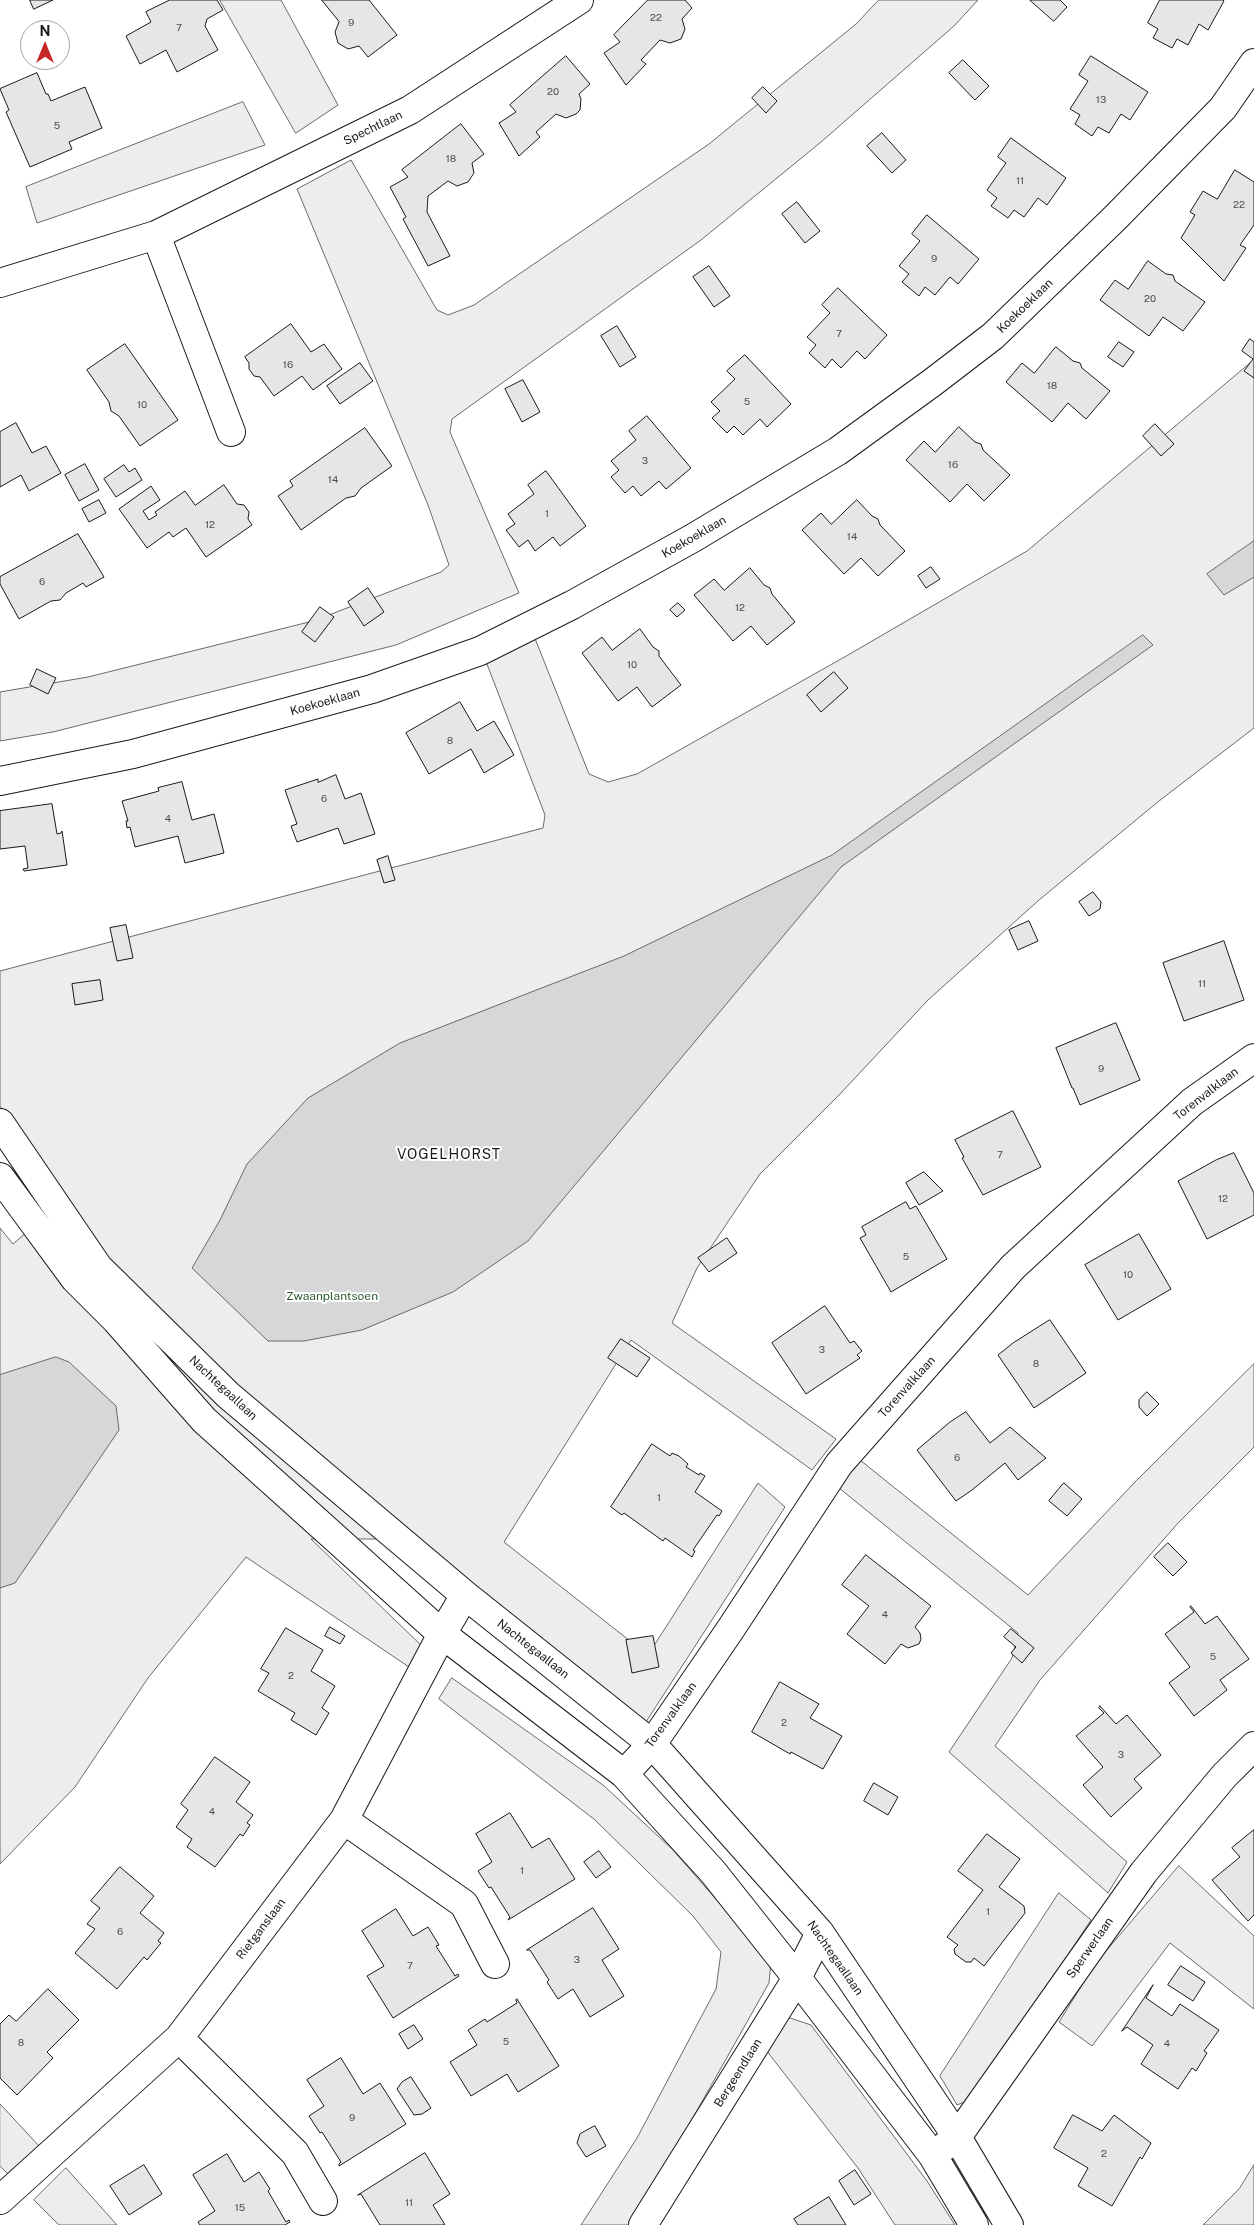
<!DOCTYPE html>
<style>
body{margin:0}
#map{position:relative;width:1254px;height:2225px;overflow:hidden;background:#fff;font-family:"Public Sans",sans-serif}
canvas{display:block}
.north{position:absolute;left:20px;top:20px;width:50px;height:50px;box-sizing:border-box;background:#fff;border:1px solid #a3a3a3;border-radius:50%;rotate:0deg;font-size:14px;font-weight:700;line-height:20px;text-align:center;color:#1a1a1a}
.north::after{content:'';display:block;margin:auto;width:18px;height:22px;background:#c62828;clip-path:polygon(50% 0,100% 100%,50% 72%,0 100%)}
</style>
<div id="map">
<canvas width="1254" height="2225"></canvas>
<div class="north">N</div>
</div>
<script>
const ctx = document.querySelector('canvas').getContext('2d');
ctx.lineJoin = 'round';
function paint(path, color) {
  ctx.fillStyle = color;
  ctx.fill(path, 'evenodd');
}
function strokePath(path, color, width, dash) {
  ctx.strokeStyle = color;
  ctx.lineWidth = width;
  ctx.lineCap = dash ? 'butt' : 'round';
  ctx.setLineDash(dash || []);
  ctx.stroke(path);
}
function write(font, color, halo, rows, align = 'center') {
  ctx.font = font + ' "Public Sans",sans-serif';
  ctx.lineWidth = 4;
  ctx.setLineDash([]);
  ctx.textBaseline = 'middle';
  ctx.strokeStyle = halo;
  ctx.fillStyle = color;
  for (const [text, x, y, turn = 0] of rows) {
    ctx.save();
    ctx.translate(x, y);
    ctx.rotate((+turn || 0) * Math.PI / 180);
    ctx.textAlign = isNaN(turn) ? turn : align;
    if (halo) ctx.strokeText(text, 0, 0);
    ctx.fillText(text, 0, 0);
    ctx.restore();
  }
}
const built = new Path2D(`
 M 220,0 L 281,0 L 338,105 L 296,133 Z
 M 879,0 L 978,0 L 954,26 L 821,142 L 701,240 L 452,419 L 450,432 L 519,593 L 396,645 L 53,732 L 0,741 L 0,692 L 88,677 L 313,621 L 441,572 L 449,565 L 428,505 L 297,189 L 351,160 L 437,310 L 448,315 L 474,305 L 709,144 L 856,24 Z
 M 243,102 L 265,145 L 37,223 L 26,187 Z
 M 1254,360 L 1254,728 L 1159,801 L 1039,900 L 928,1000 L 840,1094 L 760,1174 L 697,1268 L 672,1323 L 836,1439 L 812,1470 L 631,1340 L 504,1542 L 648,1655 L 758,1483 L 785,1507 L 644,1725 L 419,1539 L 311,1539 L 424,1648 L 412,1669 L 246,1557 L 148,1678 L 75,1787 L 0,1864 L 0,1228 L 13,1244 L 66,1199 L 0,1106 L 0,971 L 543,828 L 545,815 L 485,659 L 534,636 L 589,774 L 608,782 L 637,774 L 848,655 L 1027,551 Z
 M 1254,1364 L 1254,1447 L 1179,1522 L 1040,1680 L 995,1746 L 1127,1862 L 1108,1893 L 949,1752 L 1012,1658 L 1018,1633 L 839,1488 L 860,1460 L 1028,1595 L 1136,1481 Z
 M 452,1678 L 603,1785 L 672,1849 L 771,1962 L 769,1983 L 643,2206 L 630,2225 L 581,2225 L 637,2138 L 716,1989 L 721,1952 L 693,1916 L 595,1820 L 439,1699 Z
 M 1179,1866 L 1254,1936 L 1254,2009 L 1170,1943 L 1092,2046 L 1059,2022 L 1095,1964 Z
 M 1059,1893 L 1091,1920 L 972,2099 L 957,2105 L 940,2076 Z
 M 787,2017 L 811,2025 L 927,2181 L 955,2225 L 895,2225 L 858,2168 L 766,2050 Z
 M 0,2104 L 40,2147 L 11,2177 L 0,2166 Z
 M 1254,2165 L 1254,2225 L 1203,2225 L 1239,2189 Z
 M 66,2168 L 117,2225 L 59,2225 L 34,2200 Z`);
paint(built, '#ededed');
strokePath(built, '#6a6a6a', 1);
const water = new Path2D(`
 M 1254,541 L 1254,577 L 1224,595 L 1207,574 Z
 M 1143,635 L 1153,645 L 841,867 L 528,1241 L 453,1292 L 362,1330 L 304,1341 L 268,1341 L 192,1268 L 220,1220 L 247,1164 L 308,1098 L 400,1043 L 624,956 L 832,855 Z
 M 56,1357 L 69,1362 L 116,1406 L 119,1430 L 15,1583 L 0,1588 L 0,1375 Z`);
paint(water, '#d7d7d7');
strokePath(water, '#6a6a6a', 1);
const building = new Path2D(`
 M 30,0 L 53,0 L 34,9 Z
 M 170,0 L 217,0 L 223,10 L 207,19 L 205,26 L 218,50 L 177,72 L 166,50 L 140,64 L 126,36 L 151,22 L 146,12 Z
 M 322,0 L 369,0 L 397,35 L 368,57 L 359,46 L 348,49 L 338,43 L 335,32 L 339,22 Z
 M 648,0 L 685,0 L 692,8 L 682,19 L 685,29 L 681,39 L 670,43 L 660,40 L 641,60 L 646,64 L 626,85 L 604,53 L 620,42 L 614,35 Z
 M 1030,0 L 1060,0 L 1067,7 L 1054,21 Z
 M 1160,0 L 1223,0 L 1224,1 L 1208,30 L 1199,24 L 1188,45 L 1177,39 L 1172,48 L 1153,38 L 1158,29 L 1148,23 Z
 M 566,56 L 590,84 L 579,94 L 581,99 L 580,110 L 576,114 L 566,118 L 556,114 L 536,132 L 540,137 L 519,156 L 499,123 L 516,112 L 510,105 Z
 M 1091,56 L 1148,92 L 1130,120 L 1121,114 L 1109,133 L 1098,127 L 1092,136 L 1075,124 L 1080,115 L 1070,109 L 1088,81 L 1079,75 Z
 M 963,60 L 989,86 L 975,100 L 949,73 Z
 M 37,73 L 46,94 L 48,94 L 51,101 L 85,87 L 102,128 L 69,142 L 72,149 L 30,167 L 6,112 L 9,110 L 0,89 Z
 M 763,87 L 777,101 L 766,113 L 752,98 Z
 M 461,124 L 484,154 L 472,163 L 474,173 L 468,182 L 457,186 L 448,181 L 428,196 L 427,212 L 450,256 L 428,266 L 403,219 L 406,217 L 390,187 L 408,177 L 402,170 Z
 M 882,133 L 906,160 L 892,173 L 867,146 Z
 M 1011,138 L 1066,178 L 1047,205 L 1038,198 L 1024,217 L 1014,210 L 1008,218 L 991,206 L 997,198 L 987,190 L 1006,163 L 998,157 Z
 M 1235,170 L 1254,182 L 1254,225 L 1240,245 L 1246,248 L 1224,281 L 1181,238 L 1195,215 L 1190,212 L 1203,191 L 1217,199 Z
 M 797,202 L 820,231 L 805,243 L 782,214 Z
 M 927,215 L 979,259 L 958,284 L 950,277 L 935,295 L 925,287 L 919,296 L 902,282 L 909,274 L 899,266 L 920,241 L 912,234 Z
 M 1148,261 L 1166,274 L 1173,275 L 1175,281 L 1205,302 L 1183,331 L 1163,317 L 1149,336 L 1100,300 L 1115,280 L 1128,289 Z
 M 709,266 L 730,296 L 714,307 L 693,277 Z
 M 838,288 L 887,335 L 865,359 L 857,351 L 841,368 L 832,359 L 825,368 L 809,353 L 816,345 L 807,337 L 830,313 L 822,305 Z
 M 291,324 L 311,352 L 324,344 L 342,369 L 313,390 L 302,376 L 274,396 L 260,377 L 254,376 L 249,369 L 249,363 L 245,357 Z
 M 617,326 L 636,357 L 620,367 L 601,336 Z
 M 1250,339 L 1254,342 L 1254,378 L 1244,371 L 1253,359 L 1242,351 Z
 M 1119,342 L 1134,352 L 1123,367 L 1108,357 Z
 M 125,344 L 178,420 L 140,446 L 119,416 L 111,411 L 109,402 L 87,370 Z
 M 1056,347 L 1073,361 L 1080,363 L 1082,368 L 1110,391 L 1086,419 L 1068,403 L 1052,422 L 1006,382 L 1022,363 L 1034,373 Z
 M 745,355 L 791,404 L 767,427 L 760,419 L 743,435 L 734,426 L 727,433 L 712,418 L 720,411 L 711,402 L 735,379 L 727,371 Z
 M 360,363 L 373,381 L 340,404 L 327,386 Z
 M 523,380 L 540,412 L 522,422 L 505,389 Z
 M 647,416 L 691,468 L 666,489 L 659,481 L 641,496 L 633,486 L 625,493 L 611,477 L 619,470 L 611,461 L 636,440 L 629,431 Z
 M 16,423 L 32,453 L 46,446 L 61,473 L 29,491 L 21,475 L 0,487 L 0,432 Z
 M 1155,424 L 1174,444 L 1161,456 L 1143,436 Z
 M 959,427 L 975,442 L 981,444 L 983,450 L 1010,475 L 984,501 L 967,484 L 950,502 L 906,460 L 924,441 L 935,452 Z
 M 365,428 L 392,466 L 361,488 L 355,496 L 346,498 L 301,530 L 278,496 L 293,486 L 290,481 Z
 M 85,464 L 99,490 L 79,501 L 65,475 Z
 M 124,465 L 129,472 L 135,468 L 142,480 L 116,497 L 104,479 Z
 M 546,471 L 586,526 L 560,546 L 553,537 L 535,551 L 528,540 L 519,547 L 506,530 L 515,524 L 508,514 L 534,494 L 528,485 Z
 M 224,485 L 237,504 L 244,505 L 249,512 L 248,519 L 252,525 L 206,557 L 186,528 L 173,537 L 169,532 L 147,548 L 119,509 L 151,486 L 160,500 L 143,511 L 149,520 L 157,515 L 155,512 L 185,491 L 195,505 Z
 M 99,500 L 106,513 L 89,522 L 82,509 Z
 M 857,500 L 872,516 L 878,519 L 880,525 L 905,551 L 878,576 L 861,558 L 844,574 L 802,530 L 821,513 L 831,524 Z
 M 78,534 L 104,577 L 86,587 L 83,583 L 66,593 L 60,600 L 51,601 L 19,619 L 0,584 L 0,577 Z
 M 931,567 L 940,579 L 926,588 L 918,576 Z
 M 750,568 L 764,585 L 770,588 L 772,594 L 795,622 L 767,645 L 751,626 L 733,641 L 694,595 L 714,579 L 724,590 Z
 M 368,588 L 384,612 L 364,626 L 348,602 Z
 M 678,603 L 685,610 L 677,617 L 670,610 Z
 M 320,607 L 334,617 L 315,642 L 302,632 Z
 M 640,629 L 653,647 L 659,651 L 659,656 L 681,685 L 652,707 L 637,687 L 618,701 L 582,653 L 602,637 L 612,650 Z
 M 37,669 L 56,678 L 48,694 L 30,685 Z
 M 834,672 L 848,688 L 821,712 L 807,695 Z
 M 460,702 L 477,731 L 494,721 L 514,755 L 484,773 L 471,749 L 429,774 L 406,733 Z
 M 336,775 L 345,799 L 361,793 L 375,834 L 344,844 L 338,828 L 297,842 L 291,826 L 297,824 L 285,790 L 318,779 L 318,782 Z
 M 182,782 L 192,820 L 214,814 L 224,853 L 185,863 L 178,836 L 135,847 L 130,827 L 127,828 L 126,821 L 128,821 L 122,801 L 159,791 L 158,788 Z
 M 52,804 L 57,834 L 61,833 L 62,831 L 67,865 L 24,871 L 23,869 L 28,868 L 25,846 L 0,849 L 0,811 Z
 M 388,856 L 395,880 L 384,883 L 377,860 Z
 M 1093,892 L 1101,902 L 1100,909 L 1089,916 L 1079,902 Z
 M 1029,921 L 1038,941 L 1018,950 L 1009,930 Z
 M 126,925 L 133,958 L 117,961 L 110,928 Z
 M 1224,941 L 1244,1000 L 1184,1021 L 1163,963 Z
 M 100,980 L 103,1000 L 75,1005 L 72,984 Z
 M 1116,1023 L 1140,1080 L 1080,1105 L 1073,1088 L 1072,1088 L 1056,1048 Z
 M 1013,1111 L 1041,1167 L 983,1195 L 962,1158 L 964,1157 L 955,1140 Z
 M 1234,1153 L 1254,1193 L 1254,1215 L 1207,1239 L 1178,1181 L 1216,1160 Z
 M 924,1172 L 943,1191 L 919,1205 L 906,1183 Z
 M 906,1202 L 910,1209 L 916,1206 L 947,1259 L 891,1292 L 860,1238 L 866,1235 L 862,1227 Z
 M 1139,1234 L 1171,1289 L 1118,1320 L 1085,1265 Z
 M 727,1238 L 737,1253 L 709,1272 L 698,1258 Z
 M 825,1306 L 850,1343 L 854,1341 L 862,1351 L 857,1355 L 860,1358 L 806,1394 L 772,1343 Z
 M 1050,1320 L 1086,1373 L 1034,1408 L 998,1355 L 1013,1343 Z
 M 621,1339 L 650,1358 L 637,1377 L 608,1358 Z
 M 1147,1392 L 1159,1404 L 1147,1416 L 1139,1407 L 1139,1400 Z
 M 966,1412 L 990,1443 L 1010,1427 L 1046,1458 L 1018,1480 L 1005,1463 L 972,1490 L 956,1501 L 917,1450 L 950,1422 Z
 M 652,1444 L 670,1456 L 672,1453 L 679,1456 L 688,1464 L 686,1467 L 699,1475 L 700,1473 L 705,1476 L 695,1492 L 722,1511 L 719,1516 L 717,1515 L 693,1550 L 695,1551 L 692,1557 L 665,1538 L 663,1541 L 624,1513 L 622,1515 L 611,1507 Z
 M 1064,1483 L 1082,1499 L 1067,1516 L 1049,1501 Z
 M 1168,1543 L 1187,1562 L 1173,1576 L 1154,1557 Z
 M 866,1555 L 931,1606 L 915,1627 L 920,1633 L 921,1639 L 919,1644 L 908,1648 L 901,1644 L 885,1664 L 847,1634 L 869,1606 L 842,1585 Z
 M 1191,1606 L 1205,1624 L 1217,1616 L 1249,1659 L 1220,1680 L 1227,1690 L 1194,1716 L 1169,1683 L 1190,1667 L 1165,1634 L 1194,1612 L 1190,1607 Z
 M 330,1627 L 345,1636 L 340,1644 L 325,1636 Z
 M 286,1628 L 323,1650 L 311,1671 L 335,1686 L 322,1708 L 329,1713 L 316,1735 L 291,1720 L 295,1713 L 258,1691 L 269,1673 L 261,1669 Z
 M 1011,1629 L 1034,1648 L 1022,1663 L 1011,1653 L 1016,1647 L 1004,1637 Z
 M 653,1636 L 659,1667 L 632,1673 L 626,1640 Z
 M 780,1682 L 819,1704 L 810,1718 L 842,1736 L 823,1769 L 791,1752 L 790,1754 L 752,1732 Z
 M 1100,1706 L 1116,1724 L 1127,1715 L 1161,1755 L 1134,1779 L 1142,1788 L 1111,1817 L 1083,1785 L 1103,1767 L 1076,1736 L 1104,1713 L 1099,1708 Z
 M 215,1757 L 250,1782 L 236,1802 L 253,1815 L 247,1823 L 250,1825 L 243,1836 L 240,1834 L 215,1867 L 187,1847 L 192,1839 L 176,1827 L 188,1810 L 181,1804 Z
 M 874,1783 L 898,1797 L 888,1815 L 864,1801 Z
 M 510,1813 L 532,1848 L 549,1838 L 575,1879 L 508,1920 L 510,1917 L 491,1887 L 489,1888 L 478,1871 L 492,1862 L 476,1834 Z
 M 1254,1830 L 1254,1915 L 1248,1921 L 1212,1880 L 1240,1857 L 1232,1848 Z
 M 987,1834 L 1020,1859 L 999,1887 L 1024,1906 L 1025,1913 L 984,1966 L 974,1958 L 971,1962 L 966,1962 L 955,1954 L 954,1949 L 958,1945 L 947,1937 L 983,1890 L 958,1871 Z
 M 599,1851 L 611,1867 L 596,1878 L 584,1862 Z
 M 120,1867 L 154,1896 L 140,1913 L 164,1933 L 158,1941 L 161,1943 L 147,1960 L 144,1957 L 117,1989 L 75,1953 L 95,1929 L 87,1924 L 100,1908 L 91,1901 Z
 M 593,1908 L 619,1949 L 602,1960 L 624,1996 L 590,2017 L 573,1989 L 558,1999 L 547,1982 L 549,1980 L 530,1950 L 527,1950 Z
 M 396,1909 L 413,1936 L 428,1927 L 439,1945 L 436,1946 L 455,1976 L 458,1974 L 459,1976 L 393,2018 L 367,1976 L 384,1966 L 362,1931 Z
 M 1181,1966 L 1205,1982 L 1193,2001 L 1168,1985 Z
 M 1153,1985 L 1146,1998 L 1172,2016 L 1180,2004 L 1219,2030 L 1204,2051 L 1207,2053 L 1196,2071 L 1192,2068 L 1178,2089 L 1141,2064 L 1153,2045 L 1127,2027 L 1122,2031 Z
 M 48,1989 L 79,2020 L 47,2052 L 53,2058 L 17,2095 L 0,2078 L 0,2024 L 9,2015 L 16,2021 Z
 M 517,1999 L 559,2066 L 518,2092 L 507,2074 L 471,2096 L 450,2062 L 477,2045 L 468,2030 L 485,2019 L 487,2022 L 517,2003 L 516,2000 Z
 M 414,2025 L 423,2039 L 408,2049 L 399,2034 Z
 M 341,2058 L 363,2094 L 380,2083 L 406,2124 L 339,2166 L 339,2164 L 341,2162 L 322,2132 L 320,2133 L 309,2116 L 324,2106 L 307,2080 Z
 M 411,2077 L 431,2108 L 422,2114 L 414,2115 L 397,2089 L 402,2082 Z
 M 1073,2115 L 1102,2131 L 1114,2115 L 1151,2143 L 1142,2159 L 1140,2157 L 1112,2206 L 1078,2186 L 1088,2168 L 1054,2148 Z
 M 595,2126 L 606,2146 L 586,2157 L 577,2143 L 580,2134 Z
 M 425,2153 L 450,2194 L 433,2205 L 445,2225 L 380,2225 L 361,2194 L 358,2195 Z
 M 227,2154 L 244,2182 L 259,2172 L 270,2189 L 268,2191 L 286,2222 L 289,2220 L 290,2222 L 285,2225 L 200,2225 L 198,2222 L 215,2211 L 193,2175 Z
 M 144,2165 L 162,2194 L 129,2215 L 110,2186 Z
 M 855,2170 L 871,2194 L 854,2205 L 839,2181 Z
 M 829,2197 L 846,2225 L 798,2225 L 794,2219 Z`);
paint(building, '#e6e6e6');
strokePath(building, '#1a1a1a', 1);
const minor = new Path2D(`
 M 156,235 L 231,432
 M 0,283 L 156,235 L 410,110 L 579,0
 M 0,781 L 133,754 L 372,689 L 480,651 L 572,605 L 693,538 L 838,451 L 933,382 L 993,336 L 1115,218 L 1223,108 L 1254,63
 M 0,1123 L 98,1267 L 228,1395 L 465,1595 L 652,1744 L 820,1933 L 957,2137 L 1009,2225
 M 0,1177 L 75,1279 L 116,1320 L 204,1420 L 442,1634 L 624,1774 L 713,1872 L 797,1978 L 933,2156 L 974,2225
 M 624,1774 L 652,1744 L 730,1630 L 839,1464 L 1013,1267 L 1192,1102 L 1254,1058
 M 344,1820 L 464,1904 L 495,1964
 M 179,2038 L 295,2153 L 323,2201
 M 944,2147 L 957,2137 L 1144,1872 L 1224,1776 L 1254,1746
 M 0,2200 L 179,2038 L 344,1820 L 442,1634 L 465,1595
 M 643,2225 L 797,1978 L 820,1933`);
strokePath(minor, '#1a1a1a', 30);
strokePath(minor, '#fff', 28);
write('10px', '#4d4d4d', null, [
 ["22",656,18],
 ["9",351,23],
 ["7",179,28],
 ["20",553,92],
 ["13",1101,100],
 ["5",57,126],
 ["18",451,159],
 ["11",1020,181],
 ["22",1239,205],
 ["9",934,259],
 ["20",1150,299],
 ["7",839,334],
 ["16",288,365],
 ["18",1052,386],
 ["5",747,402],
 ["10",142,405],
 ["3",645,461],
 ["16",953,465],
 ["14",333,480],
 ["1",547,514],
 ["12",210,525],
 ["14",852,537],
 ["6",42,582],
 ["12",740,608],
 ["10",632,665],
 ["8",450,741],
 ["6",324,799],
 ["4",168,819],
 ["11",1202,984],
 ["9",1101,1069],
 ["7",1000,1155],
 ["12",1223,1199],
 ["5",906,1257],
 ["10",1128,1275],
 ["3",822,1350],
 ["8",1036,1364],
 ["6",957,1458],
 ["1",659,1498],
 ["4",885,1615],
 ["5",1213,1657],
 ["2",291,1676],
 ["2",784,1723],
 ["3",1121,1755],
 ["4",212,1812],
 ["1",522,1871],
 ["1",988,1912],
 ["6",120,1932],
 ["3",577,1960],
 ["7",410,1966],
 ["5",506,2042],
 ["8",21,2043],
 ["4",1167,2044],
 ["9",352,2118],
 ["2",1104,2154],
 ["11",409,2203],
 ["15",240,2208]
]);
write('12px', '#1a1a1a', '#fff', [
 ["Spechtlaan",373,128,-26],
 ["Koekoeklaan",1025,306,-44],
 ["Koekoeklaan",694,537,-30],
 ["Koekoeklaan",325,702,-16],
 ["Torenvalklaan",1206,1094,-38],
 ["Torenvalklaan",907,1387,-48],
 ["Nachtegaallaan",223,1388,43],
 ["Nachtegaallaan",533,1649,38],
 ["Torenvalklaan",671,1715,-54],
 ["Rietganslaan",261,1929,-53],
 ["Sperwerlaan",1090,1948,-55],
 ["Nachtegaallaan",835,1958,55],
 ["Bergeendlaan",738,2073,-58]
]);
write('12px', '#2b5a34', '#fff', [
 ["Zwaanplantsoen",332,1296]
]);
ctx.letterSpacing = '1px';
write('14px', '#1a1a1a', '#fff', [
 ["VOGELHORST",449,1155]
]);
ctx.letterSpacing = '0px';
</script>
